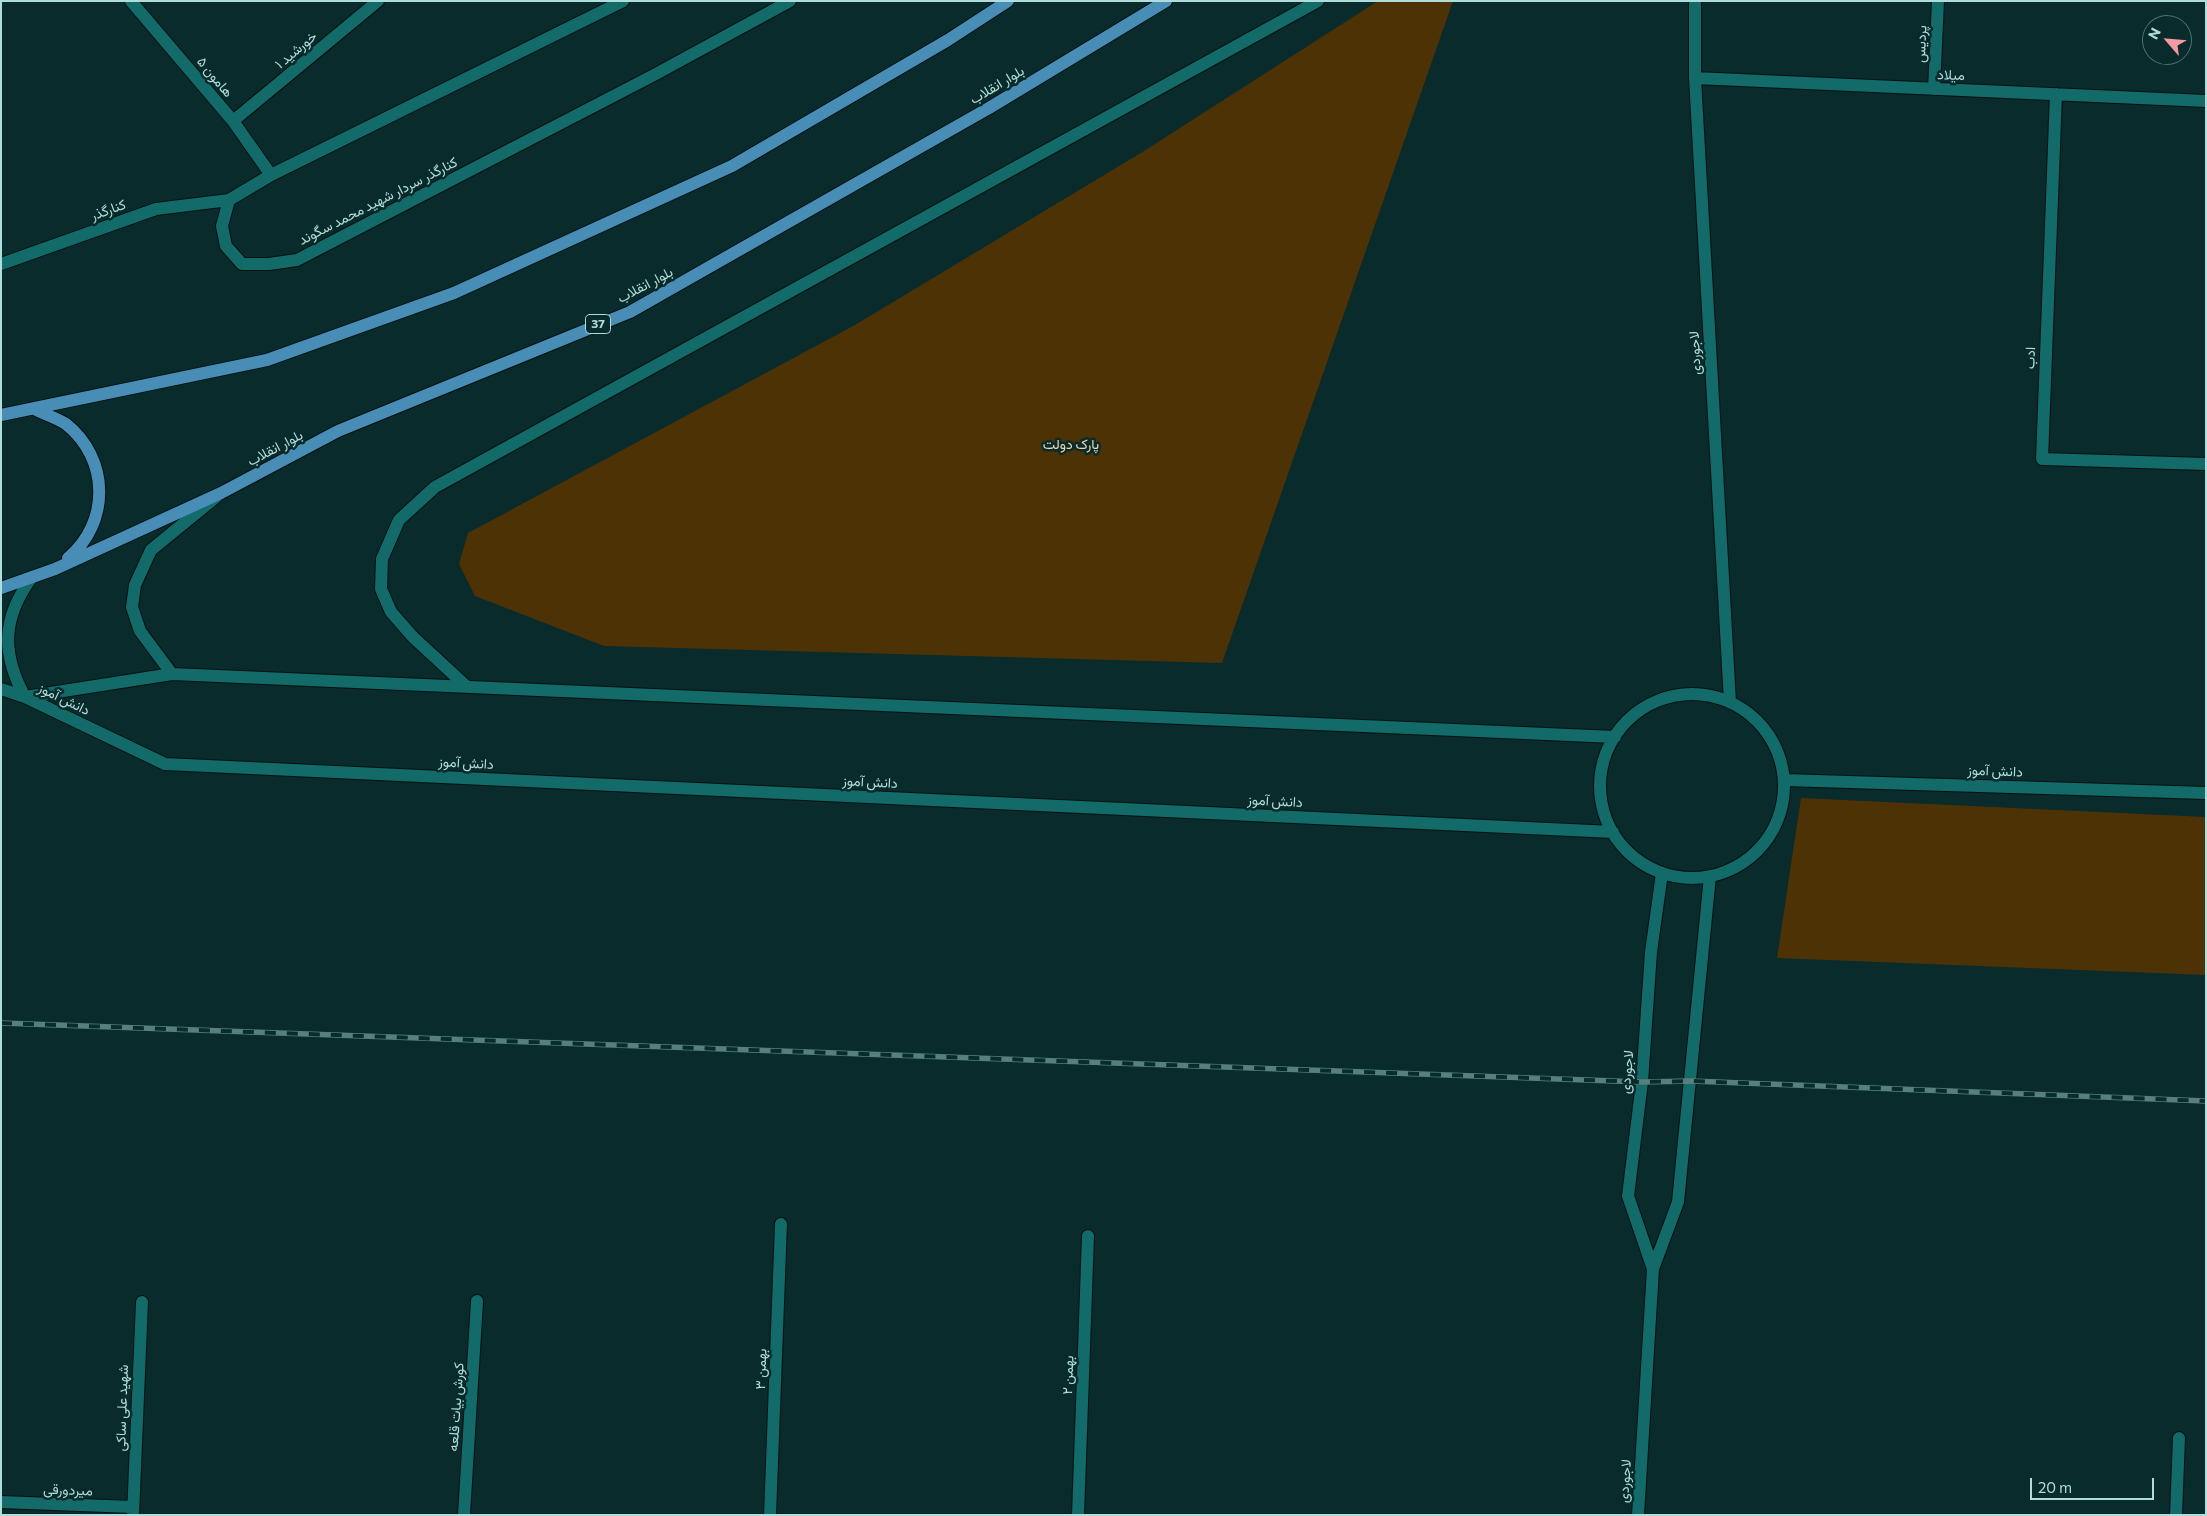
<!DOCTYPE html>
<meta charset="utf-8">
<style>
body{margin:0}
#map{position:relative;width:2207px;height:1516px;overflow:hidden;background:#092b2b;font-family:Commissioner,sans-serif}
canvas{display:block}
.frame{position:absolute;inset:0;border:2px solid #afdddc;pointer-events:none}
.north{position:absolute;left:2142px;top:15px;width:50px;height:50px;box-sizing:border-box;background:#092b2b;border:1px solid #4b7272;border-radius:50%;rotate:297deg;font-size:14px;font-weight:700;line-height:20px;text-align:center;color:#afdddc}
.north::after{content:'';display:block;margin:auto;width:18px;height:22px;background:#f49aa2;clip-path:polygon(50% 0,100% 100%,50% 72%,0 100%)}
.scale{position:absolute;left:2030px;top:1478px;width:124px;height:22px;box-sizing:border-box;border:2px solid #afdddc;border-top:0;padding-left:6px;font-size:15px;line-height:18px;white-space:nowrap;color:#afdddc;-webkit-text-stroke:4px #092b2b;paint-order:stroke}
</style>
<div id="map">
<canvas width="2207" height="1516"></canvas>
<div class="frame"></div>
<div class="north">N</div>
<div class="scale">20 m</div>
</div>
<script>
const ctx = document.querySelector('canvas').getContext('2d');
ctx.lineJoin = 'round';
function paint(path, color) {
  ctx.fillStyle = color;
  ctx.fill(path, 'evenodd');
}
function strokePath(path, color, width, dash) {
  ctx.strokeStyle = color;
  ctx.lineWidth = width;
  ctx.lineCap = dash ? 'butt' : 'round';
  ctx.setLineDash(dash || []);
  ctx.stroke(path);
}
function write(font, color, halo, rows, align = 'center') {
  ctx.font = font + ' Commissioner,Vazirmatn,sans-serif';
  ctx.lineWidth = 5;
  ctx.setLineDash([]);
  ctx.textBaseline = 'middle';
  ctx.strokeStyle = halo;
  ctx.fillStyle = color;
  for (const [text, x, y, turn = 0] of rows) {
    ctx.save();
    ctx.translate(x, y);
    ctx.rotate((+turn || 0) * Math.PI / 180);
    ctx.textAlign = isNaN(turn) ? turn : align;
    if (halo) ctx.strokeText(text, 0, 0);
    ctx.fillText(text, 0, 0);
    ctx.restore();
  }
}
paint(new Path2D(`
 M 1378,1 L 1453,1 L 1222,663 L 604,646 L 475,596 L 459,564 L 468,533 L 855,325 L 1144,151 Z
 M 1801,798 L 2206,817 L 2206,975 L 1777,958 Z`), '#4d3206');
const minor = new Path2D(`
 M 131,1 L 233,121 L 271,175
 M 623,1 L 271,175 L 229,200 L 222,226 L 226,246 L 242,264 L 269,264 L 297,260 L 654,75 L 790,1
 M 1695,1 L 1695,78 L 1730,702
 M 1695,78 L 2206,101
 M 1934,89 L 1938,1
 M 2056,94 L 2042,459 L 2206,464
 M 233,121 L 378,1
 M 1,264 L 156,209 L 229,200
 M 172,674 L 140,631 L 132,607 L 135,585 L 151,550 L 216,497
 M 466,686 L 413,637 L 391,612 L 381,589 L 382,559 L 399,520 L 435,487 L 1318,1
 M 1,689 L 25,697
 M1600 786a92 92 0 1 1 184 0a92 92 0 1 1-184 0Z
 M 25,697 C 1,653 2,618 32,577
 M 1784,780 L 2206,793
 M 1613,832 L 165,764 L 25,697 L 172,674 L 1615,737
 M 1653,1269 L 1628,1196 L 1642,1082 L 1651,952 L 1662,873
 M 1,1502 L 133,1507
 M 133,1515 L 142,1302
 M 464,1515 L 477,1301
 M 770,1515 L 781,1224
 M 1078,1515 L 1088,1236
 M 1638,1515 L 1653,1269 L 1678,1202 L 1710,876
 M 2176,1515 L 2179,1438`);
const major = new Path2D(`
 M 34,409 C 44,414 57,418 66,424 C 110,459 110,523 68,558
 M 1,415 L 267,360 L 454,293 L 732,166 L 948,40 L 1008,1
 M 1,588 L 55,569 L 221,493 L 338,431 L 630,312 L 989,108 L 1166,1`);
strokePath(minor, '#051111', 14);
strokePath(major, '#051111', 14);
strokePath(minor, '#126a69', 12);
strokePath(major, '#478db6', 12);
const rail = new Path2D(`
 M 1,1023 L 1642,1082 L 1691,1081 L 2206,1101`);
strokePath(rail, '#577f7e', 5.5);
strokePath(rail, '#092b2b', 4, [11]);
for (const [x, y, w] of [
 [598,324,25]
]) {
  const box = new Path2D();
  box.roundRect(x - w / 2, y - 9.5, w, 19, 4);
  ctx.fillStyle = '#092b2b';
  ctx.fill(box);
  strokePath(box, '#afdddc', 1);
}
write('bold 12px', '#afdddc', null, [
 ["37",598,324]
]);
write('14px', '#afdddc', '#092b2b', [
 ["پردیس",1921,44,-87],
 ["خورشید ۱",296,50,-40],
 ["میلاد",1951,75,2],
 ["هامون ۵",215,77,50],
 ["بلوار انقلاب",997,85,-31],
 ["کنارگذر سردار شهید محمد سگوند",378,201,-27],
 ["کنارگذر",108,210,-20],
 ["بلوار انقلاب",645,285,-28],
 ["لاجوردی",1695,353,-93],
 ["ادب",2030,358,-88],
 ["بلوار انقلاب",275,448,-28],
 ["دانش آموز",64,699,26],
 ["دانش آموز",466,763,3],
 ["دانش آموز",1995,771,2],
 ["دانش آموز",870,782,3],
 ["دانش آموز",1275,801,3],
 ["لاجوردی",1627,1072,-85],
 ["بهمن ۳",761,1369,-88],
 ["بهمن ۲",1068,1375,-88],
 ["کورش بیات قلعه",456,1407,-86],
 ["شهید علی ساکی",122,1408,-88],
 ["لاجوردی",1625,1481,-86],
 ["میردورقی",68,1490,2]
]);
write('14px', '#f5d5ac', '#092b2b', [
 ["پارک دولت",1071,444]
]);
</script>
